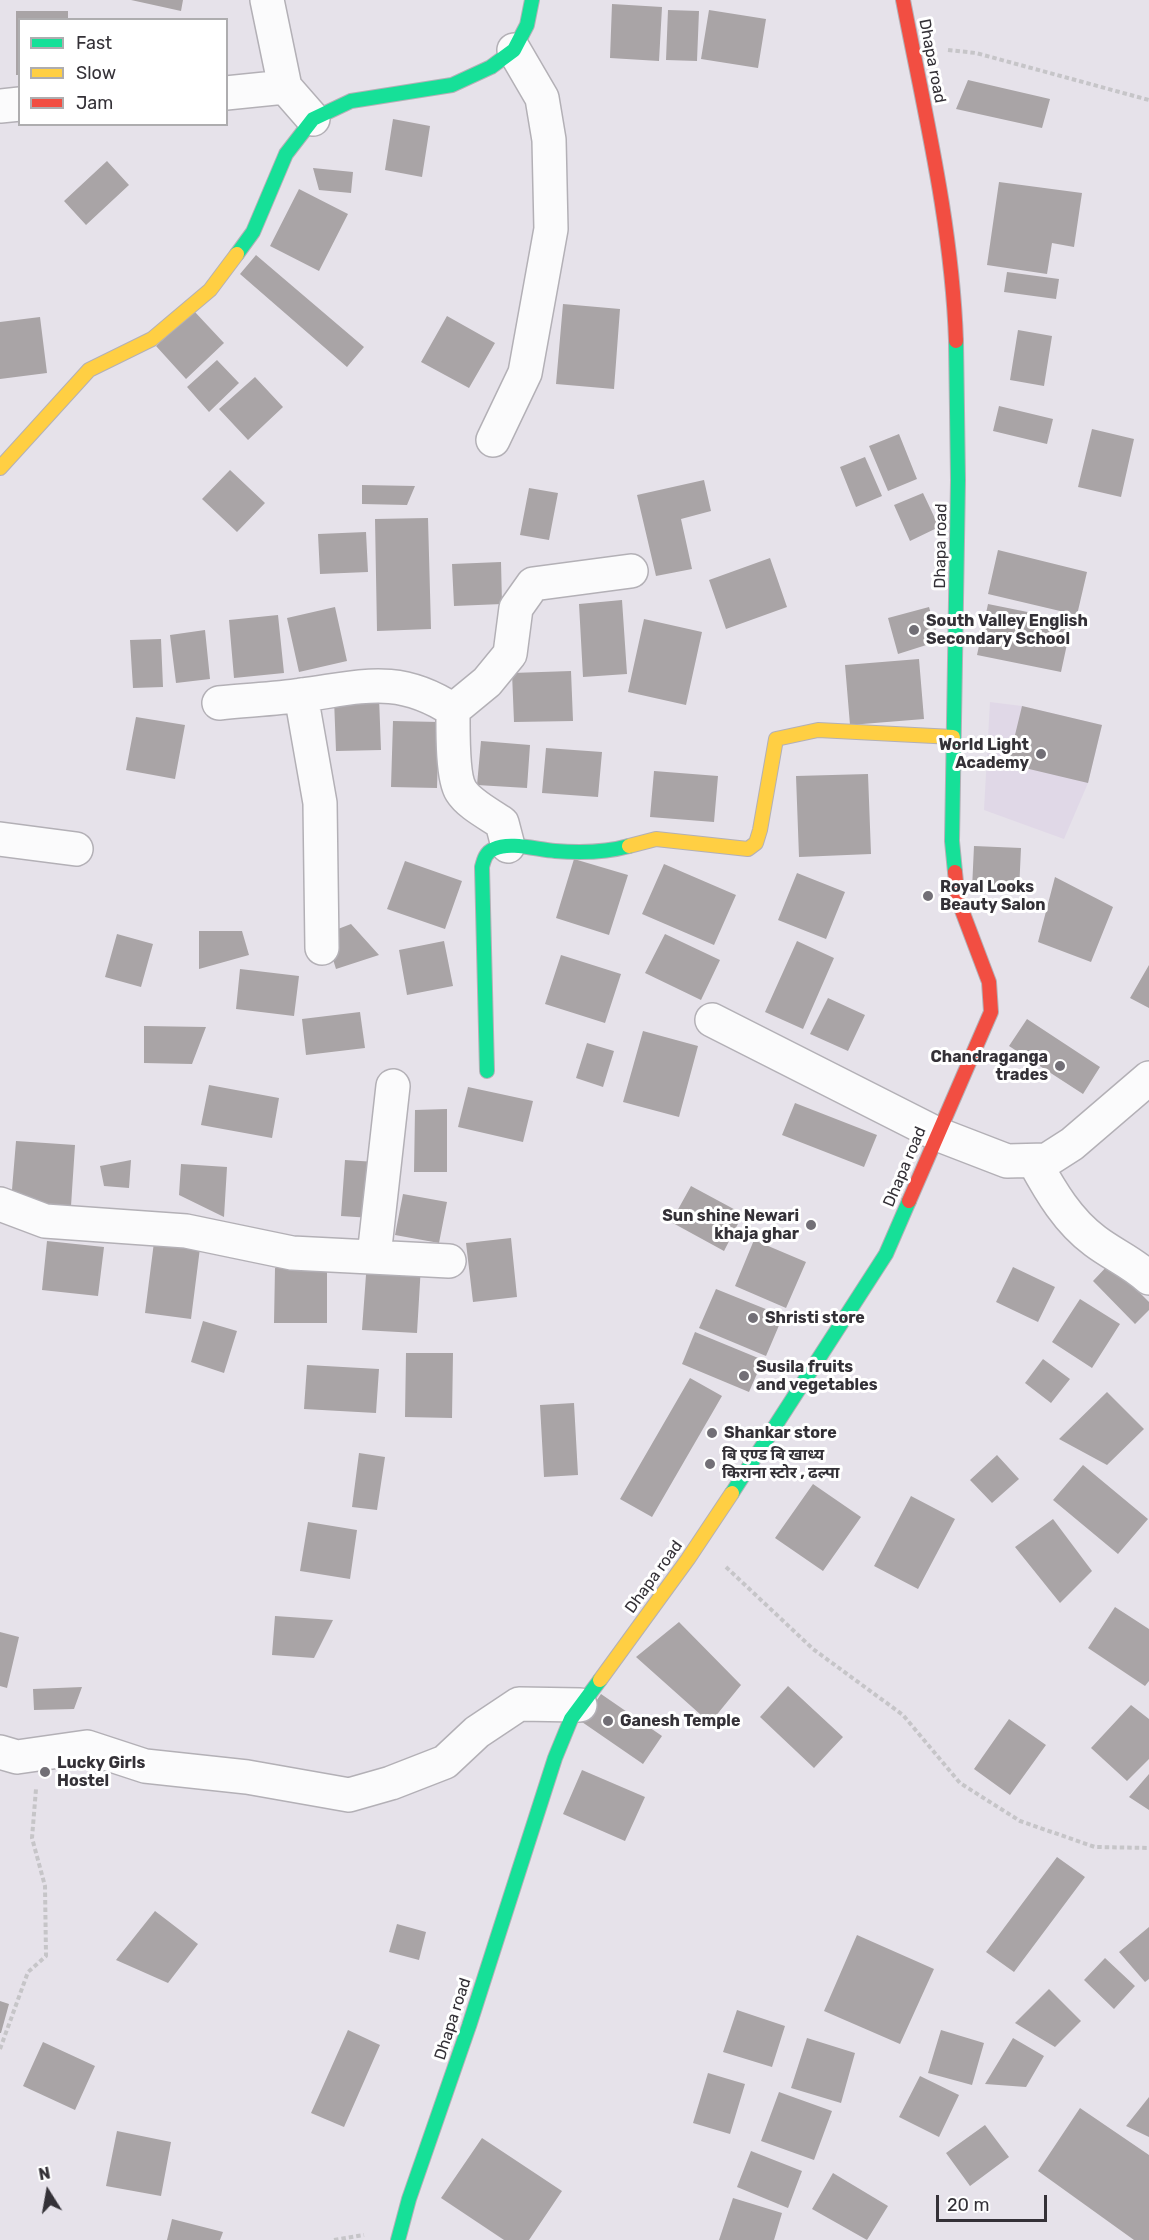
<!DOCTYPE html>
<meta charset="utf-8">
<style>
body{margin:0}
#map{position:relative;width:1149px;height:2240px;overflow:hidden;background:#e6e2ea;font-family:Rubik,sans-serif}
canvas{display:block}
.legend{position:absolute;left:18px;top:18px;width:210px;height:108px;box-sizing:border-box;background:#fff;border:2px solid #aeadaf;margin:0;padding:8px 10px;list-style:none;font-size:18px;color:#343137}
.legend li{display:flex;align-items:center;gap:12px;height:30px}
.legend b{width:30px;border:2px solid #aeadaf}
.north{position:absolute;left:18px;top:2162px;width:60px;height:60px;-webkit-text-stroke:4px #fff;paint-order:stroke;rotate:349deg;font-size:16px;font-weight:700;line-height:24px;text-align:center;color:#343137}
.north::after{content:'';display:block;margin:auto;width:21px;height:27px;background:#343137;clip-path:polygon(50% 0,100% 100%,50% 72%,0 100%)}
.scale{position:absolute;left:936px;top:2195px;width:111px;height:27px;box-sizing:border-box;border:3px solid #343137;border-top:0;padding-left:8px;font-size:18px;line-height:21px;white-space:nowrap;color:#343137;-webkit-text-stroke:4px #fff;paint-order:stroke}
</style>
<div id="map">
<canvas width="1149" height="2240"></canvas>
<ul class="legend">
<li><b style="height:8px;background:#16e098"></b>Fast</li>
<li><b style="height:8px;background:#ffcf43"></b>Slow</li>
<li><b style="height:8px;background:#f24e42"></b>Jam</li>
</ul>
<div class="north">N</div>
<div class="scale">20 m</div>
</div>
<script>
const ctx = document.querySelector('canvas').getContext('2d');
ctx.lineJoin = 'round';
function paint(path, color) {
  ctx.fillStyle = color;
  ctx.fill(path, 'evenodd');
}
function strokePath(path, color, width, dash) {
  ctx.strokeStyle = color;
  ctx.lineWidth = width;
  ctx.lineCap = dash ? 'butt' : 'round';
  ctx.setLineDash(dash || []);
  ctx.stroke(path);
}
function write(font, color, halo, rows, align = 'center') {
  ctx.font = font + ' Rubik,"Noto Sans Devanagari",sans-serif';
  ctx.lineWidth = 6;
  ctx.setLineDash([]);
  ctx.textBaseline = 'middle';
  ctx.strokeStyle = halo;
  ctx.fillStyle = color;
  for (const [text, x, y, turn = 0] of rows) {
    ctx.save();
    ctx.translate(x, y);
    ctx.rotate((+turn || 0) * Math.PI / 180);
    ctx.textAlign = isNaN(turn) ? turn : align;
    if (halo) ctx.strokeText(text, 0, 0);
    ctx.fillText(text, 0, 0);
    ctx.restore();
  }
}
paint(new Path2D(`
 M 990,702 L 1022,706 L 1102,725 L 1088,783 L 1064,839 L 984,810 Z`), '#e0d8e7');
paint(new Path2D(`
 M 131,0 L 183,0 L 181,11 Z
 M 612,4 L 662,7 L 659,61 L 610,58 Z
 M 668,10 L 699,11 L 697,61 L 666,60 Z
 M 709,10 L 766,19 L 758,68 L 701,59 Z
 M 16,11 L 68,11 L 68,20 L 20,20 L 20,75 L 16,75 Z
 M 968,80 L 1050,99 L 1042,128 L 956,109 Z
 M 393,119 L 430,126 L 422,177 L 385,170 Z
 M 107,161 L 129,185 L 86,225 L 64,201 Z
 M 313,168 L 353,172 L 351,193 L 319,190 Z
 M 999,182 L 1082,193 L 1074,247 L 1052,243 L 1047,274 L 987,265 Z
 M 299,189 L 348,214 L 319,271 L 270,246 Z
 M 256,255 L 364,347 L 347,367 L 240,274 Z
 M 1007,272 L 1059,279 L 1056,299 L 1004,292 Z
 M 563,304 L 620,309 L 614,389 L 556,384 Z
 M 194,311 L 224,343 L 186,379 L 156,346 Z
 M 447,316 L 495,343 L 469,388 L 421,362 Z
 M 40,317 L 47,373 L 0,379 L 0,322 Z
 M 1018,330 L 1052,336 L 1044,386 L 1010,380 Z
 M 217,360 L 239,383 L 209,412 L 187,387 Z
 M 255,377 L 283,407 L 248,440 L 219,409 Z
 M 999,406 L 1053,419 L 1047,444 L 993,431 Z
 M 1092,429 L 1134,439 L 1121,497 L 1078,487 Z
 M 899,434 L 917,479 L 888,491 L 869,446 Z
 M 865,457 L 882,496 L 856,507 L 840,467 Z
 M 230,470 L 265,503 L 237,532 L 202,499 Z
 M 704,480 L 711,511 L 681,519 L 692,569 L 656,576 L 637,495 Z
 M 362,485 L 415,486 L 407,505 L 362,504 Z
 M 529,488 L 558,493 L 549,540 L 520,535 Z
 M 923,493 L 939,527 L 910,541 L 894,505 Z
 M 428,518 L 431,629 L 377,631 L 375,519 Z
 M 366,532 L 368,572 L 320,574 L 318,534 Z
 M 998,550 L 1087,572 L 1077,615 L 988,594 Z
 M 770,558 L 787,607 L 726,629 L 709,580 Z
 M 501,562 L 502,604 L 454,606 L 452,564 Z
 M 622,600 L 627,674 L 583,677 L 579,604 Z
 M 988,604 L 1072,621 L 1061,672 L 977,655 Z
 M 335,607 L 347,661 L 299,672 L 287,618 Z
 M 929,607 L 939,641 L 898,654 L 888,618 Z
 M 278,615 L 284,673 L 234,678 L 229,620 Z
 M 644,619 L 702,632 L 686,705 L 628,692 Z
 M 205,630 L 210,679 L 176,683 L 170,635 Z
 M 161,639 L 163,687 L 133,688 L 130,640 Z
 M 919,659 L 924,719 L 850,725 L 845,665 Z
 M 571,671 L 573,721 L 514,722 L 512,673 Z
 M 379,697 L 381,750 L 336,751 L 334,699 Z
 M 1022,706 L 1102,725 L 1088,783 L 1008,764 Z
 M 136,717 L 185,725 L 175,779 L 126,770 Z
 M 393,721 L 439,722 L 437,788 L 391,787 Z
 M 481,741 L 530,745 L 527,788 L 477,785 Z
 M 546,748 L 602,752 L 598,797 L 542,793 Z
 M 654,771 L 718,776 L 714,822 L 650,817 Z
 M 868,774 L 871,854 L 799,857 L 796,776 Z
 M 974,846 L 1021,848 L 1019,891 L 972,889 Z
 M 574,859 L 628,875 L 609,935 L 556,918 Z
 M 405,861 L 462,881 L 445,929 L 387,909 Z
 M 664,864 L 736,895 L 714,945 L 642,914 Z
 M 797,873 L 845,892 L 826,939 L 778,920 Z
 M 1055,877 L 1113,907 L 1091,962 L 1038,942 Z
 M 351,924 L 379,955 L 336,969 L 325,934 Z
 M 199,931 L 242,931 L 249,955 L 199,969 Z
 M 117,934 L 153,944 L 141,987 L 105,977 Z
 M 665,934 L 720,960 L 701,1000 L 645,973 Z
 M 444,941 L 453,986 L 407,995 L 399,950 Z
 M 797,941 L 834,958 L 803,1029 L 765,1012 Z
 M 561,955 L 621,974 L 605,1023 L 545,1004 Z
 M 1149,965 L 1149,1008 L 1130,998 Z
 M 240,969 L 299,976 L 294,1016 L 236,1009 Z
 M 828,998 L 865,1015 L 848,1051 L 810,1034 Z
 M 360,1012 L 365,1048 L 306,1055 L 302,1019 Z
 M 1027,1019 L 1100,1067 L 1083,1094 L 1009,1046 Z
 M 144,1026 L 206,1027 L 192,1064 L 144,1063 Z
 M 643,1031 L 698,1046 L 679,1117 L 623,1102 Z
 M 587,1043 L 614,1051 L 603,1087 L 576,1078 Z
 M 209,1085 L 279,1098 L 272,1138 L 201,1125 Z
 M 468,1087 L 533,1101 L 523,1142 L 458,1127 Z
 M 795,1103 L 877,1135 L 864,1167 L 782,1135 Z
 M 447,1109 L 447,1172 L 414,1172 L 415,1110 Z
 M 16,1141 L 75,1145 L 71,1206 L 11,1202 Z
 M 131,1160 L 129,1188 L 104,1186 L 100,1166 Z
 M 345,1160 L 376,1162 L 372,1218 L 341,1216 Z
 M 181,1164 L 227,1167 L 224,1217 L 179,1195 Z
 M 691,1186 L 743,1214 L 724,1251 L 671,1222 Z
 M 403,1194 L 447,1202 L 439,1243 L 395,1235 Z
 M 511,1238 L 517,1297 L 473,1302 L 466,1243 Z
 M 754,1240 L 806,1262 L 786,1308 L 735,1286 Z
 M 47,1241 L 104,1247 L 98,1296 L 42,1290 Z
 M 154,1242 L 200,1248 L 191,1319 L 145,1313 Z
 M 367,1261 L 421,1265 L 417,1333 L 362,1330 Z
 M 1110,1263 L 1149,1302 L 1149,1310 L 1135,1324 L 1093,1281 Z
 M 1013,1267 L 1055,1287 L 1038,1322 L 996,1302 Z
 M 275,1268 L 327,1268 L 327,1323 L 274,1323 Z
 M 716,1289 L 783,1316 L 766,1356 L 699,1328 Z
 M 1080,1299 L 1120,1324 L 1092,1368 L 1052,1342 Z
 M 203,1321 L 237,1331 L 224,1373 L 191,1362 Z
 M 695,1332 L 763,1360 L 749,1392 L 682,1364 Z
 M 406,1353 L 453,1353 L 452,1418 L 405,1417 Z
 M 1043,1359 L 1070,1379 L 1051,1403 L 1025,1383 Z
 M 307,1365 L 379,1369 L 376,1413 L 304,1409 Z
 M 690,1378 L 722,1396 L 652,1517 L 620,1499 Z
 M 1107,1392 L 1144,1429 L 1107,1465 L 1059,1439 Z
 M 574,1403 L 578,1475 L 544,1477 L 540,1405 Z
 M 359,1453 L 385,1457 L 377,1510 L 352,1507 Z
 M 997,1455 L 1019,1479 L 992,1503 L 970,1480 Z
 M 1083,1465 L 1148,1519 L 1118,1554 L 1053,1500 Z
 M 813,1484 L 861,1517 L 823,1571 L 775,1538 Z
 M 911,1496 L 955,1519 L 918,1589 L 874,1566 Z
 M 1053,1519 L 1092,1571 L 1060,1603 L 1015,1547 Z
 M 308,1522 L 357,1530 L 350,1579 L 300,1571 Z
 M 1115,1607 L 1149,1629 L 1149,1681 L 1145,1686 L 1088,1648 Z
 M 275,1616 L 333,1620 L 314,1658 L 272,1655 Z
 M 679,1622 L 741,1685 L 710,1723 L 636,1657 Z
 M 0,1632 L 19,1637 L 7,1688 L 0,1686 Z
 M 788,1686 L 843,1737 L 814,1768 L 760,1717 Z
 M 82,1687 L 74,1709 L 34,1710 L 33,1689 Z
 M 601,1694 L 662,1736 L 643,1764 L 582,1722 Z
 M 1131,1705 L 1149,1719 L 1149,1759 L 1127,1781 L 1091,1748 Z
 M 1009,1719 L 1046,1745 L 1010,1795 L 974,1769 Z
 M 582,1770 L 645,1797 L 625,1841 L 563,1814 Z
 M 1149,1774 L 1149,1810 L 1129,1797 Z
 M 1057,1857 L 1085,1877 L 1014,1972 L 986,1952 Z
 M 155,1911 L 198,1944 L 168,1983 L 116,1960 Z
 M 397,1924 L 426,1932 L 419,1960 L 389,1952 Z
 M 1149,1927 L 1149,1979 L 1145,1982 L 1119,1952 Z
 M 857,1935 L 934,1969 L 900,2044 L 824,2011 Z
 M 1105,1958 L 1135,1986 L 1114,2009 L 1084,1980 Z
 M 1049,1989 L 1081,2021 L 1055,2047 L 1015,2023 Z
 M 0,2001 L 9,2004 L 1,2033 L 0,2033 Z
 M 737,2010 L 785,2026 L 772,2067 L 723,2052 Z
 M 348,2030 L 380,2045 L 344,2127 L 311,2113 Z
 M 941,2030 L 984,2043 L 972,2085 L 928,2073 Z
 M 807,2038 L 855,2053 L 841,2103 L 791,2088 Z
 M 1013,2038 L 1044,2056 L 1026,2087 L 985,2084 Z
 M 43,2042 L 95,2066 L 75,2110 L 23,2086 Z
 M 708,2073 L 745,2084 L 730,2134 L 693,2123 Z
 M 920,2076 L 959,2095 L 939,2137 L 899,2117 Z
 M 779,2092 L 832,2111 L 814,2160 L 761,2141 Z
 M 1149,2097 L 1149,2137 L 1126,2126 Z
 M 1080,2108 L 1149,2155 L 1149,2240 L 1134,2240 L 1038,2171 Z
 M 985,2125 L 1009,2157 L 970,2186 L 946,2153 Z
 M 117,2131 L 171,2142 L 161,2196 L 106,2186 Z
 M 482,2138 L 562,2191 L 529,2240 L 504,2240 L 441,2198 Z
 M 751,2151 L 802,2171 L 788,2208 L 737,2187 Z
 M 833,2173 L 888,2206 L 867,2240 L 812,2209 Z
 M 733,2198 L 782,2213 L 774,2240 L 719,2240 Z
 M 172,2219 L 223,2232 L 220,2240 L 167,2240 Z`), '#a9a4a6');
const street = new Path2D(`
 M 267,0 L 285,87 L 313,119
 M 226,93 L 285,87
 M 0,106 L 20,104
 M 493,440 L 525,373 L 551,229 L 549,140 L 542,98 L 514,50
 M 301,695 L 320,803 L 322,948
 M 219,703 C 247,700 275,699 302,695 C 363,687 398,674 453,710 C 453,727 452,777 461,791 C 469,804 489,814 502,823 L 508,846
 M 453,710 L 487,682 L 510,654 L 516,608 L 533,584 L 631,571
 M 0,839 L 76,849
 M 712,1020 L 937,1134 L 1007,1161 L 1047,1160 L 1072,1144 L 1149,1078
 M 1035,1163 C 1051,1192 1068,1221 1095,1241 C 1112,1254 1133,1263 1149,1278
 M 0,1204 L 45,1221 L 186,1231 L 292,1253 L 449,1261
 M 374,1256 L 393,1086
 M 0,1752 L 17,1757 L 87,1747 L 145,1766 L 247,1777 L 349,1795 L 391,1783 L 445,1762 L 477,1732 L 519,1704 L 580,1705`);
const fast = new Path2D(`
 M 237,254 L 253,232 L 286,154 L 313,119 L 351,101 L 452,85 L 491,67 L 514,50 L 527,25 L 532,0
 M 955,872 L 952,841 L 958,480 L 956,341
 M 487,1071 L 482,867 C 484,859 486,852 494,849 C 510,841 538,850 555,851 C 580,853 604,853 629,846
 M 732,1493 L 886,1254 L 909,1201
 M 398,2240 L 409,2199 L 469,2026 L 555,1758 L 571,1719 L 600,1680`);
const slow = new Path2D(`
 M 0,468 L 89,370 L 152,339 L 210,290 L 237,254
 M 629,846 L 656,839 L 748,849 L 756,843 L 760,830 L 776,739 L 818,730 L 953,737
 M 600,1680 L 688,1559 L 732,1493`);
const jam = new Path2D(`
 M 903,0 C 925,114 952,225 956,341
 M 909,1201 L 991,1012 L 989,982 L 958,900 L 955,872`);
strokePath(street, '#b3b0b6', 36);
strokePath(fast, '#b3b0b6', 16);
strokePath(slow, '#b3b0b6', 16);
strokePath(jam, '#b3b0b6', 16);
strokePath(new Path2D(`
 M 948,50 L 976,53 L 1149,100
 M 726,1567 L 813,1649 L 903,1715 L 960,1783 L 1020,1821 L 1095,1847 L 1149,1848
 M 0,2049 L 28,1972 L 46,1956 L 45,1886 L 32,1838 L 36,1789
 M 334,2240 L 364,2235`), '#c6c5c8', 4, [4.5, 3]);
strokePath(street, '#fbfbfc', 33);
strokePath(fast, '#16e098', 14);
strokePath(slow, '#ffcf43', 14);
strokePath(jam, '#f24e42', 14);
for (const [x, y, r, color] of [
 [914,630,6,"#726f76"],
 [1041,754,6,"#726f76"],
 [928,896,6,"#726f76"],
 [1060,1066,6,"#726f76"],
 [811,1225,6,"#726f76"],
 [753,1318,6,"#726f76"],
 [744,1376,6,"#726f76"],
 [712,1433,6,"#726f76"],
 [710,1464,6,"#726f76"],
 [608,1721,6,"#726f76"],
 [45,1772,6,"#726f76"]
]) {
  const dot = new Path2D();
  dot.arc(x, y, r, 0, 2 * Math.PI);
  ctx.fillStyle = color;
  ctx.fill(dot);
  strokePath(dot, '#fff', 2);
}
write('16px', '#343137', '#fff', [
 ["Dhapa road",932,61,79],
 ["Dhapa road",941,546,-89],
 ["Dhapa road",905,1167,-67],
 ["Dhapa road",654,1577,-54],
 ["Dhapa road",453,2019,-72]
]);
write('bold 16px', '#343137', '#fff', [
 ["South Valley English",926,621],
 ["Secondary School",926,639],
 ["World Light",1029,745,"right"],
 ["Academy",1029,763,"right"],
 ["Royal Looks",940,887],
 ["Beauty Salon",940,905],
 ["Chandraganga",1048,1057,"right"],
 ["trades",1048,1075,"right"],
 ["Sun shine Newari",799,1216,"right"],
 ["khaja ghar",799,1234,"right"],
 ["Shristi store",765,1318],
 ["Susila fruits",756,1367],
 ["and vegetables",756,1385],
 ["Shankar store",724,1433],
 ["बि एण्ड बि खाध्य",722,1455],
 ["किराना स्टोर , ढल्पा",722,1473],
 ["Ganesh Temple",620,1721],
 ["Lucky Girls",57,1763],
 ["Hostel",57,1781]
], 'left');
</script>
